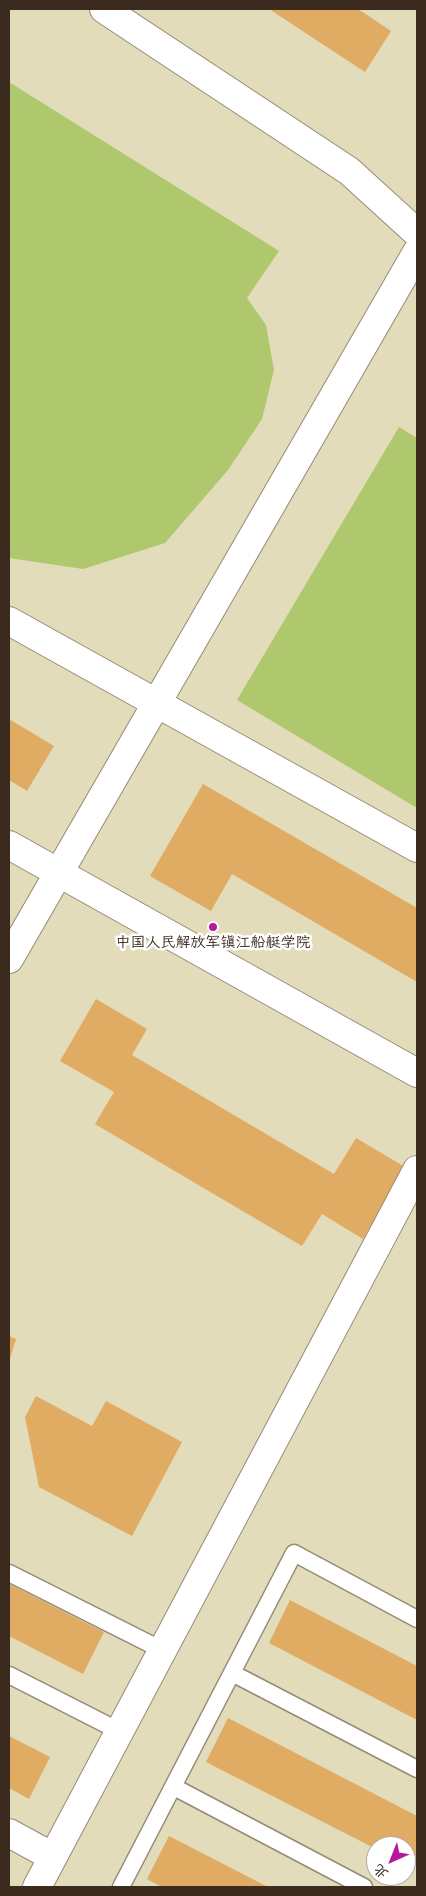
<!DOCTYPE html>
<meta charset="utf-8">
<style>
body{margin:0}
#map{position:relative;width:426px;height:1896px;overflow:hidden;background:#f4e8d0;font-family:"Architects Daughter","LXGW WenKai TC",sans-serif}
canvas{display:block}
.frame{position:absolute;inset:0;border:10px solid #3b2a1e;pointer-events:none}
.north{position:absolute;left:366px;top:1836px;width:50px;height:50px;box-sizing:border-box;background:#fff;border:1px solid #b1aaa5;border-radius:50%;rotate:224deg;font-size:14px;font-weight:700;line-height:20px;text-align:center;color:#3b2a1e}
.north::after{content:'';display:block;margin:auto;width:18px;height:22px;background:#b5179e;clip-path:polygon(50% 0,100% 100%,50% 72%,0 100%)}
</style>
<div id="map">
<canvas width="426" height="1896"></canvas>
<div class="frame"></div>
<div class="north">北</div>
</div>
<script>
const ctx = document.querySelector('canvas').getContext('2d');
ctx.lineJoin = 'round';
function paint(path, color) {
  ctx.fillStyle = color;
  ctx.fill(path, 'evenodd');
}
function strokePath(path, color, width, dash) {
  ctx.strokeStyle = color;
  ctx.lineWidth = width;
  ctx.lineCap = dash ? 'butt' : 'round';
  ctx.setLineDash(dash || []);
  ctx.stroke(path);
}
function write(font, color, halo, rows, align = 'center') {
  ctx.font = font + ' "Architects Daughter","LXGW WenKai TC",sans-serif';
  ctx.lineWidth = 5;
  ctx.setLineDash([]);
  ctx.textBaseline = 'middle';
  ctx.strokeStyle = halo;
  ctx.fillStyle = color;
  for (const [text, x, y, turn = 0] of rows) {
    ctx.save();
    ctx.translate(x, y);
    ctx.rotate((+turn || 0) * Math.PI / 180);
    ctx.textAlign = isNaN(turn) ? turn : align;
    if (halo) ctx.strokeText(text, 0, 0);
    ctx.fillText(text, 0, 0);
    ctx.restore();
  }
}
paint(new Path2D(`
 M 9,9 L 417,9 L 417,1887 L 9,1887 ZM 376,1846 L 406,1846 L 406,1876 L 376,1876 Z`), '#e2dcba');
paint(new Path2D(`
 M 9,82 L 279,251 L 247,298 L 266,325 L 274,370 L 262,419 L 228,470 L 165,543 L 83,569 L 9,558 Z
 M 399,427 L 417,438 L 417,808 L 237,700 Z`), '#afc86e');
paint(new Path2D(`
 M 269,9 L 358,9 L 391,31 L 365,72 Z
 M 9,719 L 54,746 L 27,791 L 9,780 Z
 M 203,784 L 417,908 L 417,982 L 232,874 L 211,911 L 150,876 Z
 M 96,999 L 147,1029 L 132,1055 L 334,1174 L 356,1138 L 405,1167 L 363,1239 L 322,1214 L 302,1246 L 95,1124 L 114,1092 L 60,1061 Z
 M 9,1336 L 16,1339 L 9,1362 Z
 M 36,1396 L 92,1426 L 106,1401 L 182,1442 L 132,1536 L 39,1487 L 25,1417 Z
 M 9,1584 L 104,1632 L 83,1674 L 9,1636 Z
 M 290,1600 L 417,1666 L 417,1720 L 269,1643 Z
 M 228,1718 L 417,1816 L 417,1853 L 410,1867 L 406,1864 L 406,1846 L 376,1846 L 376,1849 L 206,1762 Z
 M 9,1736 L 50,1757 L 29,1799 L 9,1788 Z
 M 169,1836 L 268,1887 L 162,1887 L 147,1879 Z`), '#e0ab62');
const lane = new Path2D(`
 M 9,1573 L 162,1650
 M 232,1673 L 417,1769
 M 9,1675 L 119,1731
 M 174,1787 L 364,1887
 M 121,1887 L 294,1553 L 417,1619`);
const street = new Path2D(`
 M 104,9 L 349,171 L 417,233
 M 9,621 L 417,848
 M 9,845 L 417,1073
 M 9,959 L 417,252
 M 9,1833 L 53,1857
 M 37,1887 L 417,1170`);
strokePath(lane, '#988977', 19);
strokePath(street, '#988977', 30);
strokePath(lane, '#fff', 16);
strokePath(street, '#fff', 28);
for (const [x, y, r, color] of [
 [213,927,5,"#b5179e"]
]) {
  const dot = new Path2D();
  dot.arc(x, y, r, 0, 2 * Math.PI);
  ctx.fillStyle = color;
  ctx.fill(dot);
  strokePath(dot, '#fff', 2);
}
write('15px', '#3b2a1e', '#fff', [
 ["中国人民解放军镇江船艇学院",213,944]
]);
</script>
